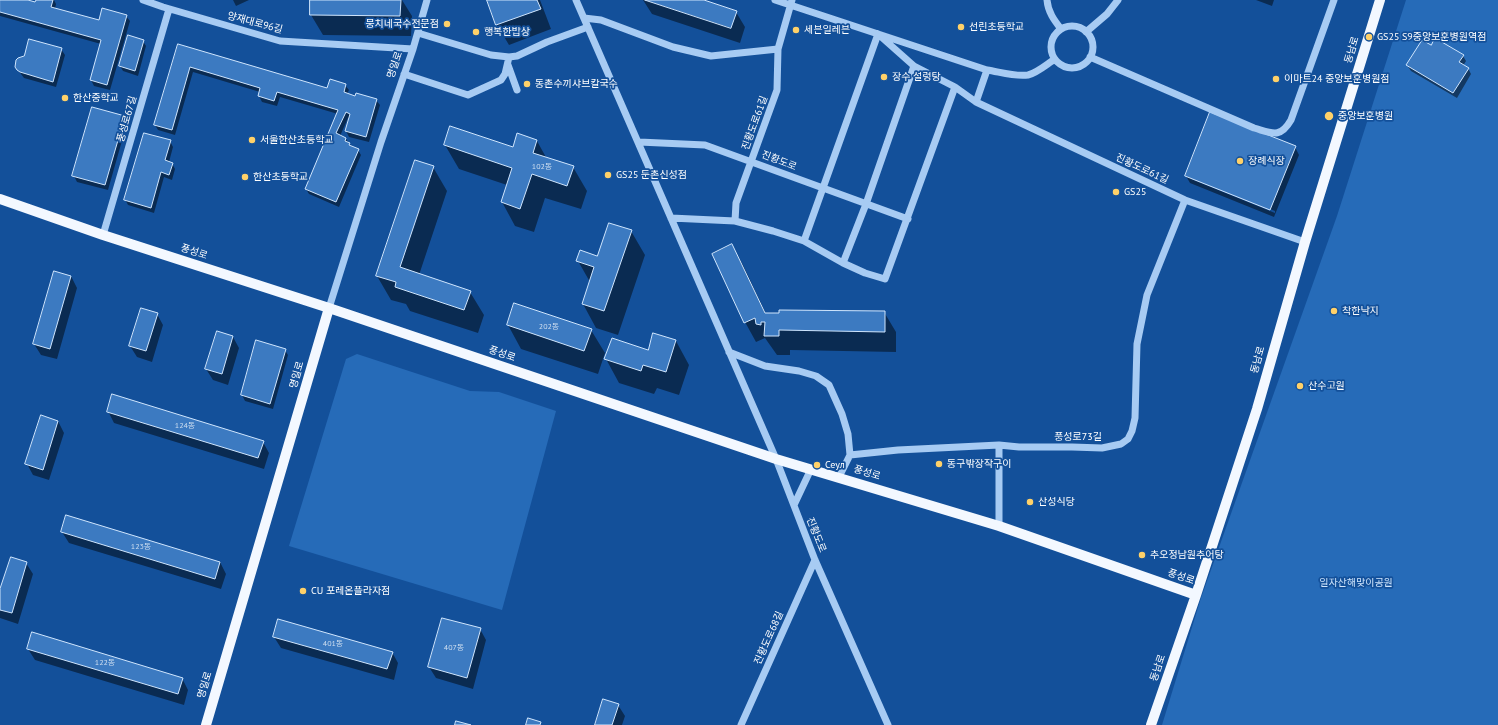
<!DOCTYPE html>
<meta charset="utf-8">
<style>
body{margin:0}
canvas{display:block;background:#13509a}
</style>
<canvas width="1498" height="725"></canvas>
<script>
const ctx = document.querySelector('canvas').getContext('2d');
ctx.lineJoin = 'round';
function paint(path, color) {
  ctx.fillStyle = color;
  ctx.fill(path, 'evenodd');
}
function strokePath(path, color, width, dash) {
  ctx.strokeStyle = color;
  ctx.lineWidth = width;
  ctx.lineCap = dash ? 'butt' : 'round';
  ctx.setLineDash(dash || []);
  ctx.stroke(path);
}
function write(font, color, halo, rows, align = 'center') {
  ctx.font = font + ' "PT Sans","Noto Sans KR",sans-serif';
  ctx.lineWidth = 3.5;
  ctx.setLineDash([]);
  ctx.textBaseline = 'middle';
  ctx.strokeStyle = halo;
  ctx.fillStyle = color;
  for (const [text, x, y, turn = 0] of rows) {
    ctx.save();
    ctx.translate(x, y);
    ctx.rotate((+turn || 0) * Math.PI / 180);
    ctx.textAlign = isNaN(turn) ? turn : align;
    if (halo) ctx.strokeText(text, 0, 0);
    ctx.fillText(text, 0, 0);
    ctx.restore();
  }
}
paint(new Path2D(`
 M 1406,0 L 1498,0 L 1498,725 L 1162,725 L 1201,598 L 1337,216 Z
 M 357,354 L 470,391 L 499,392 L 556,411 L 502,610 L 289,546 L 346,359 Z`), '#266bb8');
paint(new Path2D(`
 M 0,0 L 24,0 L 36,3 L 37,0 L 54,0 L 56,4 L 55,9 L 100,21 L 126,16 L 130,21 L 110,90 L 94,86 L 91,80 L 101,44 L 0,16 Z
 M 233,0 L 249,0 L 236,6 Z
 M 311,0 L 402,0 L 412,16 L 411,36 L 323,35 L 311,15 Z
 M 488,0 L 540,0 L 551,29 L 509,45 L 497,25 Z
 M 643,0 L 700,0 L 736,12 L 745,27 L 740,43 L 652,14 Z
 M 1256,0 L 1274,0 L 1272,6 Z
 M 143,41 L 146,46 L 138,76 L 123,71 L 120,66 Z
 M 178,45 L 328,89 L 345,85 L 349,90 L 347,94 L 376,100 L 380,105 L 369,142 L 349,137 L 346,131 L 350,118 L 348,118 L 340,136 L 346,139 L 352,147 L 358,150 L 361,155 L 339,207 L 309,194 L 306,189 L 338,114 L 280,97 L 277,106 L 262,102 L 259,96 L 260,92 L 193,72 L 175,135 L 158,130 L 155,125 Z
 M 1432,47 L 1463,56 L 1466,61 L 1463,66 L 1468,68 L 1471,74 L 1457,98 L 1411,71 L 1407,65 Z
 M 61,49 L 65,55 L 56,87 L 24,78 L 18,70 Z
 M 124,117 L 127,123 L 108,190 L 77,182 L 74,176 Z
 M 518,135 L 537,141 L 547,159 L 573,167 L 587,191 L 581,209 L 545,198 L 534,232 L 515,226 L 502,202 L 507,185 L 459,169 L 445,145 L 513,148 Z
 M 170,141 L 173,147 L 169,162 L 172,163 L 175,169 L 172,180 L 164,177 L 154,213 L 128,205 L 125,199 Z
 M 1295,147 L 1299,155 L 1274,217 L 1190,183 L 1186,176 ZM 1191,177 L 1275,211 L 1275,213 L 1191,179 Z
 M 433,167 L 447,191 L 419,275 L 470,292 L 484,315 L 478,333 L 410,311 L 406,304 L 391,300 L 377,276 Z
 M 631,231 L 645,255 L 618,335 L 596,328 L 583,304 L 590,282 L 578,261 L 598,257 Z
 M 732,246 L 743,265 L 766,314 L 884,312 L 896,332 L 896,352 L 790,350 L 790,355 L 777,355 L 765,338 L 756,342 L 745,322 Z
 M 71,276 L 77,288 L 57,359 L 41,355 L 34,344 Z
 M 515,304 L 591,330 L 605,353 L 598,374 L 521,349 L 508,325 Z
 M 157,314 L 163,325 L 152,362 L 137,357 L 130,346 Z
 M 217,332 L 233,337 L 239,348 L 228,385 L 213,380 L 206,369 Z
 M 676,341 L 689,365 L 679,395 L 657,388 L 654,394 L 619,383 L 606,359 L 648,351 Z
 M 257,342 L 285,350 L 288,355 L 273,409 L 245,401 L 242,395 Z
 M 108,411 L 263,442 L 269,453 L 264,469 L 114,423 Z
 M 58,421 L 64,433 L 49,480 L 33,475 L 27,464 Z
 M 62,532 L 220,562 L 226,574 L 221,589 L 69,543 Z
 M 26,563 L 33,574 L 18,624 L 0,618 L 0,590 Z
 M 443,619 L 480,629 L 486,640 L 473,689 L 436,678 L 429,667 Z
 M 274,637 L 392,652 L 398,663 L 394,680 L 281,648 Z
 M 28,649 L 182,678 L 188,690 L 184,705 L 35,660 Z
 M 618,705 L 625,716 L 622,725 L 596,725 Z`), '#0007');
const building = new Path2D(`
 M 0,0 L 28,0 L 35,2 L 36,0 L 53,0 L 51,7 L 99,20 L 102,8 L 127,15 L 107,85 L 90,80 L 101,40 L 0,12 Z
 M 310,0 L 401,0 L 400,16 L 310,15 Z
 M 487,0 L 537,0 L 541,9 L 496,25 Z
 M 645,0 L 704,0 L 737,11 L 731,28 Z
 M 128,35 L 144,40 L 135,71 L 119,66 Z
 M 1435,38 L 1464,55 L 1459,62 L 1469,68 L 1453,93 L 1406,65 L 1422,40 L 1431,45 Z
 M 29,39 L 62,48 L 53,82 L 20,72 L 17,70 L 15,67 L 16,60 L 18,58 L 24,56 Z
 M 178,44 L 327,88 L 330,79 L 346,84 L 344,92 L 355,96 L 356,93 L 377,99 L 366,137 L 345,131 L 350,114 L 346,112 L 336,133 L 346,138 L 345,141 L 350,143 L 349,145 L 359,149 L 336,202 L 305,189 L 338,110 L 277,92 L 274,101 L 258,96 L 260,88 L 190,67 L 172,130 L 154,125 Z
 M 92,107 L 125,116 L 105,185 L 72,176 Z
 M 1210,112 L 1296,146 L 1270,210 L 1185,176 Z
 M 450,126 L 513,147 L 517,133 L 537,140 L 533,153 L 574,166 L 567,186 L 532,174 L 520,209 L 501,202 L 512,168 L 444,145 Z
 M 144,133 L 171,140 L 165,160 L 173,163 L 169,175 L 161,172 L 151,208 L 124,200 Z
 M 415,160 L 434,166 L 400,267 L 471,291 L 464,310 L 395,287 L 396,282 L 376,276 Z
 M 609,223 L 632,230 L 604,311 L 582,304 L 594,267 L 576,261 L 580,250 L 597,256 Z
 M 732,244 L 765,313 L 779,313 L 779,310 L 885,311 L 885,332 L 779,330 L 779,336 L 764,336 L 765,322 L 761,322 L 761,325 L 756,324 L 755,318 L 744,323 L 712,254 Z
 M 54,271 L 71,276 L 50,349 L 33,344 Z
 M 514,303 L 592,329 L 584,351 L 507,325 Z
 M 141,308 L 158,313 L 146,351 L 129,346 Z
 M 217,331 L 233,336 L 222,374 L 205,369 Z
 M 653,333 L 676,340 L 666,372 L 643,365 L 641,371 L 604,359 L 612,338 L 648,350 Z
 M 256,340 L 286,349 L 270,404 L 241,395 Z
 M 112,394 L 264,441 L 258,458 L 107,412 Z
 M 41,415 L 58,421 L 43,470 L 25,464 Z
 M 66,515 L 220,562 L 215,579 L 61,532 Z
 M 11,557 L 27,562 L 12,613 L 0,610 L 0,589 Z
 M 442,618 L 481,628 L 467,678 L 428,667 Z
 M 278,619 L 393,652 L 387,669 L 273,637 Z
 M 32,632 L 183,678 L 178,694 L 27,649 Z
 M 603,699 L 619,704 L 612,725 L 595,725 Z
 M 528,718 L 541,722 L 540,725 L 526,725 Z
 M 456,721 L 471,725 L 455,725 Z`);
paint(building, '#3c7ac1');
strokePath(building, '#cfe5fd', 1);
strokePath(new Path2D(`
 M 143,0 L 163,7 L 280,41 L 413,49
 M 576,0 L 776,459 L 815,560 L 888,725
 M 775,0 L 987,70 C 1000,72 1015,77 1028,75 C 1037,73 1047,64 1055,59
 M 1047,0 C 1048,12 1054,20 1061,29
 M 584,18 L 601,20 L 673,47 L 711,56 L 778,49
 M1051 47a21 21 0 1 1 42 0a21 21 0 1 1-42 0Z
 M 1086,32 L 1107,14 L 1118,0
 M 418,33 L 491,55 L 509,57 L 517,56 L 547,42 L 588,27
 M 878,34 L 914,66 L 955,87 L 976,102 L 1185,200 L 1305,242
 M 1090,57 L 1254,128 C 1272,133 1280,139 1291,120 L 1334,0
 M 508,65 L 517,90
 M 404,74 L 468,95 L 501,80 L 505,74 L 509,57
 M 976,102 L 987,70
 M 639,142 L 705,145 L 908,219
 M 671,218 L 735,221 L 773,231 L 804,241 L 843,263 L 865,273 L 885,279 L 955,87
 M 735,221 L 736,203 L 777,90 L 778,49 L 792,0
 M 103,235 L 169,9
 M 804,241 L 878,34
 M 843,263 L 866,204 L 914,66
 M 329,308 L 381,142 L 413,49 L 427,0
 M 729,352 L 765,366 L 799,371 L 816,376 L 829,385 L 842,414 L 848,434 L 850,455
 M 839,477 L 850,455 L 898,450 L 999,445 L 1019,447 L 1072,447 L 1102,448 L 1121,444 L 1128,439 L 1132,431 L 1135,418 L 1137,344 L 1147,295 L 1185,200
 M 794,505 L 811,469
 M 999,526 L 999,445
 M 741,725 L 815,560`), '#a7cbf3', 7);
strokePath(new Path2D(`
 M 0,199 L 103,235 L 329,308 L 776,459 L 999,526 L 1196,595
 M 206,725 L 329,308
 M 1151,725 L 1196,595 L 1257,409 L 1305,242 L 1380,0`), '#f3f8ff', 10);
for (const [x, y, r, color] of [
 [447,24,4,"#ffd169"],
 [961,27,4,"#ffd169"],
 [796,30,4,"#ffd169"],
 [476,32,4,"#ffd169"],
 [1369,37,4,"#ffd169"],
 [884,77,4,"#ffd169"],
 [1276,79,4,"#ffd169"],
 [527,84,4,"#ffd169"],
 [65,98,4,"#ffd169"],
 [1329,116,5,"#ffd169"],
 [252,140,4,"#ffd169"],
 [1240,161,4,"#ffd169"],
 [608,175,4,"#ffd169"],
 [245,177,4,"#ffd169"],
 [1116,192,4,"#ffd169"],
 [1334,311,4,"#ffd169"],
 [1300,386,4,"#ffd169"],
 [939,464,4,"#ffd169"],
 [817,465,4,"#ffd169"],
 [1030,502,4,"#ffd169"],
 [1142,555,4,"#ffd169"],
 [303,591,4,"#ffd169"]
]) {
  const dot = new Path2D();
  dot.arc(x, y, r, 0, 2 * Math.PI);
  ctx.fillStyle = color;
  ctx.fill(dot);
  strokePath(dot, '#13509a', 1.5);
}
write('8px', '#cedef0', null, [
 ["102동",542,167],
 ["202동",549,327],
 ["124동",185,426],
 ["123동",141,547],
 ["401동",333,644],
 ["407동",454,648],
 ["122동",105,663]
]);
write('10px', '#fff', '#13509a', [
 ["양재대로96길",255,23,15],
 ["동남로",1352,50,-73],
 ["명일로",395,65,-71],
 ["풍성로67길",127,119,-74],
 ["진황도로61길",755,123,-70],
 ["진황도로",779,161,21],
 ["진황도로61길",1142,169,25],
 ["풍성로",194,252,18],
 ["풍성로",502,354,19],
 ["동남로",1258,360,-74],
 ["명일로",297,375,-74],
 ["풍성로73길",1078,437],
 ["풍성로",867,473,17],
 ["진황도로",816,535,68],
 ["풍성로",1181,577,19],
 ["진황도로68길",769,638,-66],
 ["동남로",1158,668,-71],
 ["명일로",205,685,-73]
]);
write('10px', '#fff', '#13509a', [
 ["뭉치네국수전문점",439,24,"right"],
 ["선린초등학교",969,27],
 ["세븐일레븐",804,30],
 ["행복한밥상",484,32],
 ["GS25 S9중앙보훈병원역점",1377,37],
 ["장수 설렁탕",892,77],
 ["이마트24 중앙보훈병원점",1284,79],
 ["동촌수끼샤브칼국수",535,84],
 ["한산중학교",73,98],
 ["중앙보훈병원",1338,116],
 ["서울한산초등학교",260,140],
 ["장례식장",1248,161],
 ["GS25 둔촌신성점",616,175],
 ["한산초등학교",253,177],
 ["GS25",1124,192],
 ["착한낙지",1342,311],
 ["산수고원",1308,386],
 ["동구밖장작구이",947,464],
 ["Сеул",825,465],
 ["산성식당",1038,502],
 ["추오정남원추어탕",1150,555],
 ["CU 포레온플라자점",311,591]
], 'left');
write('10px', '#cfe5fd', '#13509a', [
 ["일자산해맞이공원",1356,583]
]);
</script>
